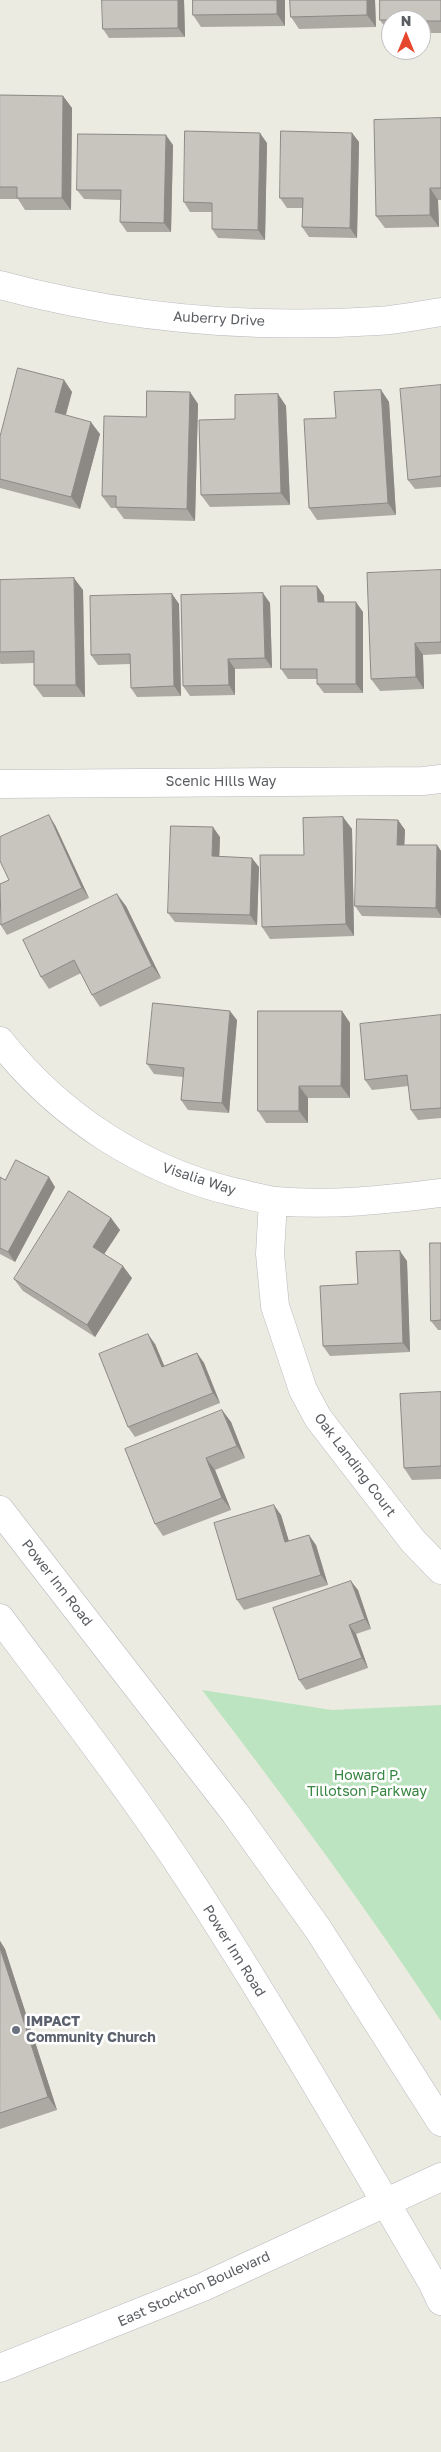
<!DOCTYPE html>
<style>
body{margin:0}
#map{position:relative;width:441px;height:2452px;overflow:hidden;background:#ecebe1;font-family:"Golos Text",sans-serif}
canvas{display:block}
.north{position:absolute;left:381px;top:10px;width:50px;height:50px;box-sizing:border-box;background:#fff;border:1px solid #bdbec0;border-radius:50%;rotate:0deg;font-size:14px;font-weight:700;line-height:20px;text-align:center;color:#5a5d62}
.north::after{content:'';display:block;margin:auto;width:18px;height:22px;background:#e6482d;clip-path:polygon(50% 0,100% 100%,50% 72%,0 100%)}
</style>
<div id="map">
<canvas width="441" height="2452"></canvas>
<div class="north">N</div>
</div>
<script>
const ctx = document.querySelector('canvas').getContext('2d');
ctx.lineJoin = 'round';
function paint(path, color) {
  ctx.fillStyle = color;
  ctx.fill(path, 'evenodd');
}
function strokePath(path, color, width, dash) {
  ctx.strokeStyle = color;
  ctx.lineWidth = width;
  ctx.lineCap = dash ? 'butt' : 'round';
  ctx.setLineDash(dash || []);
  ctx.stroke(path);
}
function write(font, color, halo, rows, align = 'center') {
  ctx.font = font + ' "Golos Text",sans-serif';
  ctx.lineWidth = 5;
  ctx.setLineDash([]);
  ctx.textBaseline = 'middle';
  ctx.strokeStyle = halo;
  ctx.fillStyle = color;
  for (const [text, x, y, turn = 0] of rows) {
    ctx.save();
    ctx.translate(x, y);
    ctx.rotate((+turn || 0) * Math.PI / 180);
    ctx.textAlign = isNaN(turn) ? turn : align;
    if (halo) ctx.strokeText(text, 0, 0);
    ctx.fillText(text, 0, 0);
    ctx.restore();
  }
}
paint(new Path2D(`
 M 202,1690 L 332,1710 L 441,1705 L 441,2021 C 366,1907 285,1798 202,1690 Z`), '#bde4c0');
const minor = new Path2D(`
 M 0,784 L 423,781 L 441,779
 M 0,1041 C 59,1116 142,1170 234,1192 C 248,1195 262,1199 275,1201 C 331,1206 385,1200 441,1193
 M 273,1201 L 270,1254 L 275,1306 L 303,1390 L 318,1418 L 413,1541 L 441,1570`);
const tertiary = new Path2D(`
 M 0,285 C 122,318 251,329 377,321 C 398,320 420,315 441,312
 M 0,2368 L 203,2287 L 441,2177`);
const secondary = new Path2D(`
 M 0,1510 L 235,1813 L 318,1929 L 441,2122
 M 0,1618 C 64,1704 130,1789 189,1879 C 275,2011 353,2147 432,2282 L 441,2301`);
strokePath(minor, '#b7b9be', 29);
strokePath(tertiary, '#b7b9be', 29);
strokePath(secondary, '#b7bac0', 29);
strokePath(minor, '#fff', 28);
strokePath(tertiary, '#fff', 28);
strokePath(secondary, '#fff', 28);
paint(new Path2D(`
 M 184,0 L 185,37 L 109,38 L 103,29 Z
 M 285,0 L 285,26 L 201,27 L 193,15 Z
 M 290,0 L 375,0 L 376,27 L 299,29 L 291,17 Z
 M 441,0 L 441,33 L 421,33 L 421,20 L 391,20 L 391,32 L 388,32 L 380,20 Z
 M 0,95 L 63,96 L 72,108 L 71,210 L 25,210 L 18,199 L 0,199 Z
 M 441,118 L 441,200 L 438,200 L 439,227 L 385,228 L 376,216 Z
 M 352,133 L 359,142 L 357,238 L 309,237 L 302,227 L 303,208 L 287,208 L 280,198 Z
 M 267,143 L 265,240 L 218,238 L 212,229 L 212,212 L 190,212 L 184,202 Z
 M 173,145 L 171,232 L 127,232 L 120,222 L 121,200 L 84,199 L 77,190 Z
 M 64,380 L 72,392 L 66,415 L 100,434 L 80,509 L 0,488 L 0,437 Z
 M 441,385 L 441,487 L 415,489 L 408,480 Z
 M 381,390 L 389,402 L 396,515 L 317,520 L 309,508 L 336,418 Z
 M 190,392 L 198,404 L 195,521 L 124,519 L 116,508 L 111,508 L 102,496 L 146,417 Z
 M 278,394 L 286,406 L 290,505 L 210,507 L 201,495 L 235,419 Z
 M 441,570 L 441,654 L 423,655 L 424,689 L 380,691 L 371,679 Z
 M 0,580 L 83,590 L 85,697 L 43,697 L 34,685 L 34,663 L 1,664 L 0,663 Z
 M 317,586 L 324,596 L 324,602 L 363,612 L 363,693 L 324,693 L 317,684 L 317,679 L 288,679 L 281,669 Z
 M 172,594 L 179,604 L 181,696 L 137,697 L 131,688 L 130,664 L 98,665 L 91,655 Z
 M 270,603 L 272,668 L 235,669 L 235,695 L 190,696 L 183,686 Z
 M 343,817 L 352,829 L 354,936 L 270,939 L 262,927 L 304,855 Z
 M 398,820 L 405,830 L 404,845 L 437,845 L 441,851 L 441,918 L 362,916 L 355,906 Z
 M 55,825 L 89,898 L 7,935 L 0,924 Z
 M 220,837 L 219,856 L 259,867 L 257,925 L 175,922 L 168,913 Z
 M 126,906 L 161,978 L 100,1007 L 92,995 L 81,973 L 49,989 L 41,977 Z
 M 342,1011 L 350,1023 L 350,1098 L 308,1098 L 308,1123 L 266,1123 L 258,1111 Z
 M 441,1015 L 441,1118 L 418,1120 L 411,1110 L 409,1086 L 372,1090 L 365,1080 Z
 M 237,1020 L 229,1113 L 188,1110 L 181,1100 L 183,1077 L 154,1074 L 147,1064 Z
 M 0,1177 L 5,1180 L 55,1187 L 15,1262 L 0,1254 Z
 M 111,1218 L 120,1230 L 104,1254 L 132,1278 L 95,1337 L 23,1291 L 14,1279 Z
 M 441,1243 L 441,1330 L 438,1330 L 431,1321 Z
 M 407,1261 L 410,1352 L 330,1356 L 323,1346 L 358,1284 Z
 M 155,1344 L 164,1366 L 197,1353 L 204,1363 L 220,1403 L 135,1437 L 128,1427 Z
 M 441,1392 L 441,1479 L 412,1480 L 404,1468 Z
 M 222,1410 L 231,1422 L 245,1458 L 215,1470 L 231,1510 L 163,1536 L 155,1524 Z
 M 281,1515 L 289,1541 L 316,1545 L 328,1585 L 244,1610 L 237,1600 Z
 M 358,1590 L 371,1629 L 356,1634 L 368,1668 L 306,1690 L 299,1680 Z
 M 0,1941 L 5,1949 L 57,2110 L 0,2129 Z`), '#aca9a3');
paint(new Path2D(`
 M 178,0 L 184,0 L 185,37 L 178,28 Z
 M 277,0 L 285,0 L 285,26 L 277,14 Z
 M 367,0 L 375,0 L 376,27 L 367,15 Z
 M 63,96 L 72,108 L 71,210 L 62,198 Z
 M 260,133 L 267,143 L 265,240 L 258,230 Z
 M 352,133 L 359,142 L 357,238 L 350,228 Z
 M 166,135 L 173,145 L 171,232 L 164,223 Z
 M 430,188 L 438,200 L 439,227 L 430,215 Z
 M 64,380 L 72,392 L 63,424 L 55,412 Z
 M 381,390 L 389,402 L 396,515 L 388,503 Z
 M 190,392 L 198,404 L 195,521 L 187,509 Z
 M 278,394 L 286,406 L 290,505 L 281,493 Z
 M 91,422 L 100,434 L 80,509 L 71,497 Z
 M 74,578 L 83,590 L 85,697 L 76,685 Z
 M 317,586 L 324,596 L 325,612 L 318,602 Z
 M 263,593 L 270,603 L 272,668 L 265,658 Z
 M 172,594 L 179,604 L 181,696 L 174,686 Z
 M 356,602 L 363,612 L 363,693 L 356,684 Z
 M 415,643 L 423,655 L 424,689 L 416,677 Z
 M 228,659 L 235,669 L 235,695 L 229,685 Z
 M 49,815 L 55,825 L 89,898 L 82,888 Z
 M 343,817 L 352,829 L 354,936 L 346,924 Z
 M 398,820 L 405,830 L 404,854 L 397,845 Z
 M 213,827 L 220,837 L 219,866 L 212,856 Z
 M 437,845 L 441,851 L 441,916 L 436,908 Z
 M 252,858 L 259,867 L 257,925 L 250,915 Z
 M 117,894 L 126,906 L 161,978 L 152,966 Z
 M 230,1011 L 237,1020 L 229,1113 L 222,1103 Z
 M 342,1011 L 350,1023 L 350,1098 L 341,1086 Z
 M 299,1086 L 308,1098 L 308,1123 L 299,1111 Z
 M 49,1177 L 55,1187 L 15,1262 L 8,1252 Z
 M 111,1218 L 120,1230 L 101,1259 L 93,1247 Z
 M 400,1251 L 407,1261 L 410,1352 L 403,1343 Z
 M 123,1266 L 132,1278 L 95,1337 L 87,1325 Z
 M 148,1334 L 155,1344 L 169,1377 L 162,1367 Z
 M 197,1353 L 204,1363 L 220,1403 L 213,1393 Z
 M 222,1410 L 231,1422 L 245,1458 L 237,1446 Z
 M 206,1458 L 215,1470 L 231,1510 L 222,1498 Z
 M 274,1505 L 281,1515 L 292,1552 L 285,1542 Z
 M 309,1535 L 316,1545 L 328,1585 L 321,1575 Z
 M 351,1581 L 358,1590 L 371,1629 L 365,1619 Z
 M 349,1625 L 356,1634 L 368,1668 L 362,1658 Z
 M 0,1941 L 5,1949 L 57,2110 L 48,2097 L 0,1948 Z`), '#8c8985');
const building = new Path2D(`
 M 102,0 L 178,0 L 178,28 L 103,29 Z
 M 193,0 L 277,0 L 277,14 L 193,15 Z
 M 290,0 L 367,0 L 367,15 L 291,17 Z
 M 380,0 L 441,0 L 441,21 L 421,21 L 421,20 L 380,20 Z
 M 0,95 L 63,96 L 62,198 L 17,198 L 17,187 L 0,187 Z
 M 441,118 L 441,188 L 430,188 L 430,215 L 376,216 L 374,120 Z
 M 185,131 L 260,133 L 258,230 L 212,229 L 212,203 L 184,202 Z
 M 281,131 L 352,133 L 350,228 L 302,227 L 303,198 L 280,198 Z
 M 78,134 L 166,135 L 164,223 L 120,222 L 121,190 L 77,190 Z
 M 18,368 L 64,380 L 55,412 L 91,422 L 71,497 L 0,479 L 0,437 Z
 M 441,385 L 441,476 L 408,480 L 400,389 Z
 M 381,390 L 388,503 L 309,508 L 304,419 L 336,418 L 334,392 Z
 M 147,391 L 190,392 L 187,509 L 116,507 L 116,496 L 102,496 L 104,416 L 146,417 Z
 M 278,394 L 281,493 L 201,495 L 199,420 L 235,419 L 235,395 Z
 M 441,570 L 441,642 L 415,643 L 416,677 L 371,679 L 367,573 Z
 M 74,578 L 76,685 L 34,685 L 34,651 L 0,652 L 0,580 Z
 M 281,586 L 317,586 L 318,602 L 356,602 L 356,684 L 317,684 L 317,669 L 281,669 Z
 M 263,593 L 265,658 L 228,659 L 229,685 L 183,686 L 181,595 Z
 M 172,594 L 174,686 L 131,688 L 130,654 L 91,655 L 90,596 Z
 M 49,815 L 82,888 L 1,925 L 0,884 L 9,880 L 0,861 L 0,837 Z
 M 343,817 L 346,924 L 262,927 L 260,855 L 304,855 L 303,818 Z
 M 357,819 L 398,820 L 397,845 L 437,845 L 436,908 L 355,906 Z
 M 171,826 L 213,827 L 212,856 L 252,858 L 250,915 L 168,913 Z
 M 117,894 L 152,966 L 92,995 L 74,960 L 41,977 L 23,940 Z
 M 153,1003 L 230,1011 L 222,1103 L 181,1100 L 184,1068 L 147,1064 Z
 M 258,1011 L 342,1011 L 341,1086 L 299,1086 L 299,1111 L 258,1111 Z
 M 441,1015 L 441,1108 L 411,1110 L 407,1075 L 365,1080 L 360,1024 Z
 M 16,1160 L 49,1177 L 8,1252 L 0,1248 L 0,1177 L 5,1180 Z
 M 69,1191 L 111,1218 L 93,1247 L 123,1266 L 87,1325 L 14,1279 Z
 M 430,1243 L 441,1243 L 441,1320 L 431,1321 Z
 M 400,1251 L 403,1343 L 323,1346 L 320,1286 L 358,1284 L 356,1252 Z
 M 148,1334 L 162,1367 L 197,1353 L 213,1393 L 128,1427 L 99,1354 Z
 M 441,1392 L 441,1466 L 404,1468 L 400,1394 Z
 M 222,1410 L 237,1446 L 206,1458 L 222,1498 L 155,1524 L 125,1449 Z
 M 274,1505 L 285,1542 L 309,1535 L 321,1575 L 237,1600 L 214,1523 Z
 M 351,1581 L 365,1619 L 349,1625 L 362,1658 L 299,1680 L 273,1608 Z
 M 0,1948 L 48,2097 L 0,2113 Z`);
paint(building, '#c8c4be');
strokePath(building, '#8c8985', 1);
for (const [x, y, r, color] of [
 [16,2030,5,"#6b7280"]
]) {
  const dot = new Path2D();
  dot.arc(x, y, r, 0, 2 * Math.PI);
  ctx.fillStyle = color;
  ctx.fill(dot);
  strokePath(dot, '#fff', 2);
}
write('14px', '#5a5d62', '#fff', [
 ["Auberry Drive",219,319,3],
 ["Scenic Hills Way",221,782],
 ["Visalia Way",199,1179,18],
 ["Oak Landing Court",355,1465,53],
 ["Power Inn Road",57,1583,52],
 ["Power Inn Road",234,1951,58],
 ["East Stockton Boulevard",194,2289,-24]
]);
write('14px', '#36843f', '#fff', [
 ["Howard P.",367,1776],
 ["Tillotson Parkway",367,1792]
]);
write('bold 14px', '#5b616d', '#fff', [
 ["IMPACT",26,2022],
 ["Community Church",26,2038]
], 'left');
</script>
